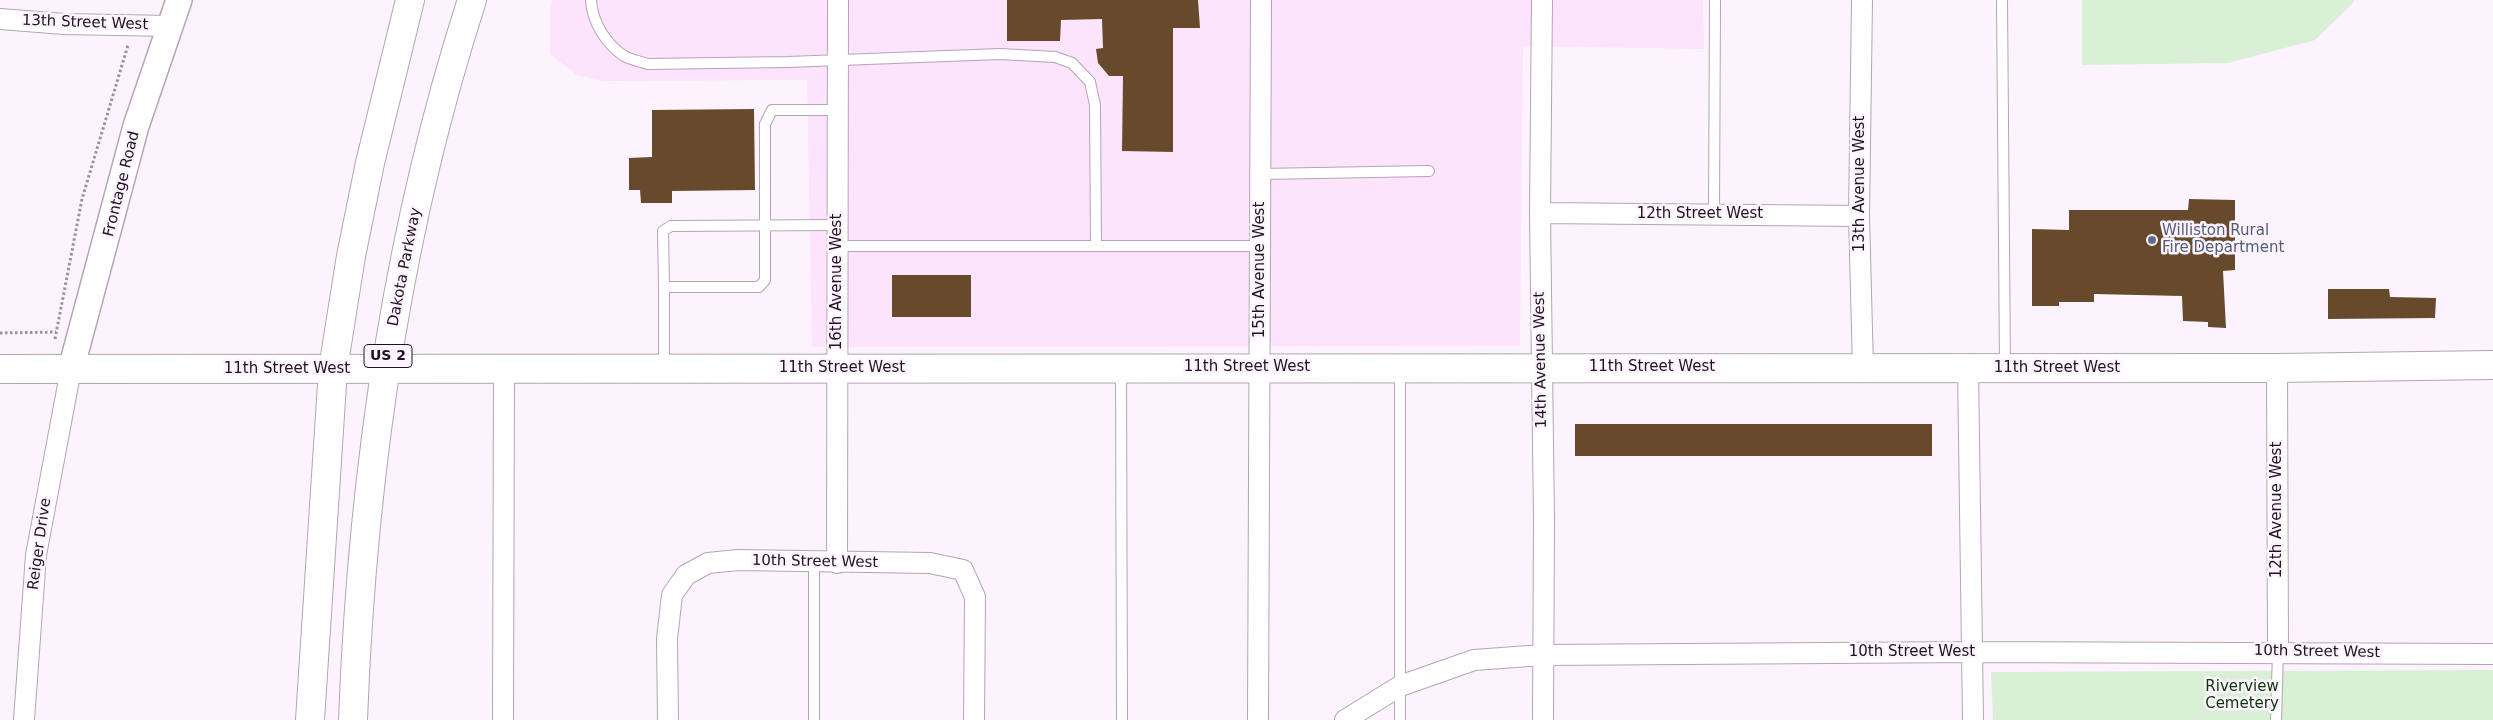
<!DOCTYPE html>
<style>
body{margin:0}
canvas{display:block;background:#fdf3fe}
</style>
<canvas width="2493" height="720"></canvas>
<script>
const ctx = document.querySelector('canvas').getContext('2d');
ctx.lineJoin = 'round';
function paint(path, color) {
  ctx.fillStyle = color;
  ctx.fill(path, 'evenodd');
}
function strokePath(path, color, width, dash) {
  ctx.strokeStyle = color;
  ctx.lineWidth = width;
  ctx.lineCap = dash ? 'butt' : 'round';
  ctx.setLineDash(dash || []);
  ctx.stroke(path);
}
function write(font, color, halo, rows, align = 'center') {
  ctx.font = font + ' "DejaVu Sans",sans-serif';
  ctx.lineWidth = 5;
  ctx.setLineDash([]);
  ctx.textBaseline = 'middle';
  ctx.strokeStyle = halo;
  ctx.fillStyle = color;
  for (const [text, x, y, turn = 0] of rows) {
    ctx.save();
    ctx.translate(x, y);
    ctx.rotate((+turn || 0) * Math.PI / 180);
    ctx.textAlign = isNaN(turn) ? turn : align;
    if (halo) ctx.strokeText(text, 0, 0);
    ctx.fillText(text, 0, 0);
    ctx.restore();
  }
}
paint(new Path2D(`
 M 552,0 L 1703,0 L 1704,49 L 1523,46 L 1520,346 L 812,347 L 807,80 L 603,81 L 577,75 L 550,54 L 550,7 Z`), '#fbe4fc');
paint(new Path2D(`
 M 2082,0 L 2354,0 L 2353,3 L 2315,40 L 2228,63 L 2082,65 Z
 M 2493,670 L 2493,720 L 1993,720 L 1991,672 Z`), '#d9efd6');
paint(new Path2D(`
 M 1007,0 L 1198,0 L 1200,28 L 1173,28 L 1173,152 L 1122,151 L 1123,76 L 1109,76 L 1098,63 L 1096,49 L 1103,48 L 1102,19 L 1061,20 L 1060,41 L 1007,41 Z
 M 754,109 L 755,190 L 672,191 L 672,203 L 641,203 L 640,190 L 629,190 L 629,158 L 652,157 L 652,110 Z
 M 2189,199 L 2235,200 L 2235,270 L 2223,271 L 2226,328 L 2208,327 L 2208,322 L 2183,321 L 2182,296 L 2094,294 L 2094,302 L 2059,302 L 2059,306 L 2032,306 L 2032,229 L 2069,230 L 2069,210 L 2188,210 Z
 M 892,275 L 971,275 L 971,317 L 892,317 Z
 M 2328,289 L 2389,289 L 2390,297 L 2436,298 L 2435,318 L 2328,319 Z
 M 1575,424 L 1932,424 L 1932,456 L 1575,456 Z`), '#664a2b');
const service = new Path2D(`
 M 591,0 C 592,22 606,44 624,56 C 631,60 640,61 647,64 L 788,62 L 1000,54 L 1055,57 L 1072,63 L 1090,82 L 1095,105 L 1096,246
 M 2002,0 L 2005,366
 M 1261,174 L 1429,171
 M 1714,214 L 1715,0
 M 838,246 L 1261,246
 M 664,287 L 663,231 L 671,226 L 838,225
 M 664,368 L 664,287 L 759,287 L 765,280 L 765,124 L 772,110 L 838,110
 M 1121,369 L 1122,720
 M 1400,370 L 1400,720
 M 814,720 L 814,562
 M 2276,720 L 2278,652`);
const minor = new Path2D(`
 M 1542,0 L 1540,213 L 1544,520 L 1543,720
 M 1862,0 L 1859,216 L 1863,368
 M 0,19 L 64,24 L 170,26
 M 1540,213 L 1859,216
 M 1968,368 L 1973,720
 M 2277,368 L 2278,652
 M 837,563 L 838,0
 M 24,720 L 36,555 L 71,369
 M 503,720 L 504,369
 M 668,720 L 667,639 L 672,595 L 686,575 L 708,563 L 738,560 L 930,563 L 963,570 L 975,597 L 974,720
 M 1258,720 L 1261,0
 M 1345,720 L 1400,686 L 1474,660 L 1543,655 L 1972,652 L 2493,654`);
const tertiary = new Path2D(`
 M 71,369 L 136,126 L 179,0`);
const secondary = new Path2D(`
 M 0,369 L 2277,368 L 2493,365`);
const trunk = new Path2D(`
 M 310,720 L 333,369 L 351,256 L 370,163 L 410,0
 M 353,720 C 362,477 397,232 472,0`);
strokePath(service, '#b4a4b5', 12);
strokePath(minor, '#b4a4b5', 22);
strokePath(tertiary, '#b4a4b5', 28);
strokePath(secondary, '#b4a4b5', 30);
strokePath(trunk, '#b4a4b5', 30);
strokePath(new Path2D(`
 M 0,333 L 56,332
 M 55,339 L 82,199 L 128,45`), '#9a929b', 3, [2.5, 2.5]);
strokePath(service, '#fff', 10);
strokePath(minor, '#fff', 20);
strokePath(tertiary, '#fff', 25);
strokePath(secondary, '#fff', 28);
strokePath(trunk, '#fff', 28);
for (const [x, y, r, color] of [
 [2152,240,5,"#5c6f8a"]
]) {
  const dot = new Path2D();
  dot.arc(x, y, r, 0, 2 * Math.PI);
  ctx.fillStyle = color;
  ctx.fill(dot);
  strokePath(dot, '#fdf3fe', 2);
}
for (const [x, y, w] of [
 [388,356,48]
]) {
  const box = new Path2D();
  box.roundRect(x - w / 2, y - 11.5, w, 23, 4);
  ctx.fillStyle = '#fdf3fe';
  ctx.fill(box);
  strokePath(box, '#1c161c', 1);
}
write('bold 14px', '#1c161c', null, [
 ["US 2",388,356]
]);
write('15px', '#1c161c', '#fdf3fe', [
 ["13th Street West",85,23,2],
 ["Frontage Road",122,184,-76],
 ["13th Avenue West",1860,184,-90],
 ["12th Street West",1700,214],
 ["Dakota Parkway",405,267,-79],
 ["15th Avenue West",1260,270,-90],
 ["16th Avenue West",837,282,-90],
 ["14th Avenue West",1541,360,-91],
 ["11th Street West",1247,367],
 ["11th Street West",1652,367],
 ["11th Street West",842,368],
 ["11th Street West",2057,368],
 ["11th Street West",287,369],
 ["12th Avenue West",2277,510,-90],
 ["Reiger Drive",40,544,-82],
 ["10th Street West",815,562,1],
 ["10th Street West",1912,652],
 ["10th Street West",2317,652,1]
]);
write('15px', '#4e5e75', '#fdf3fe', [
 ["Williston Rural",2162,231],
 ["Fire Department",2162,248]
], 'left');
write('15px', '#083505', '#fdf3fe', [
 ["Riverview",2242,687],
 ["Cemetery",2242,704]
]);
</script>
